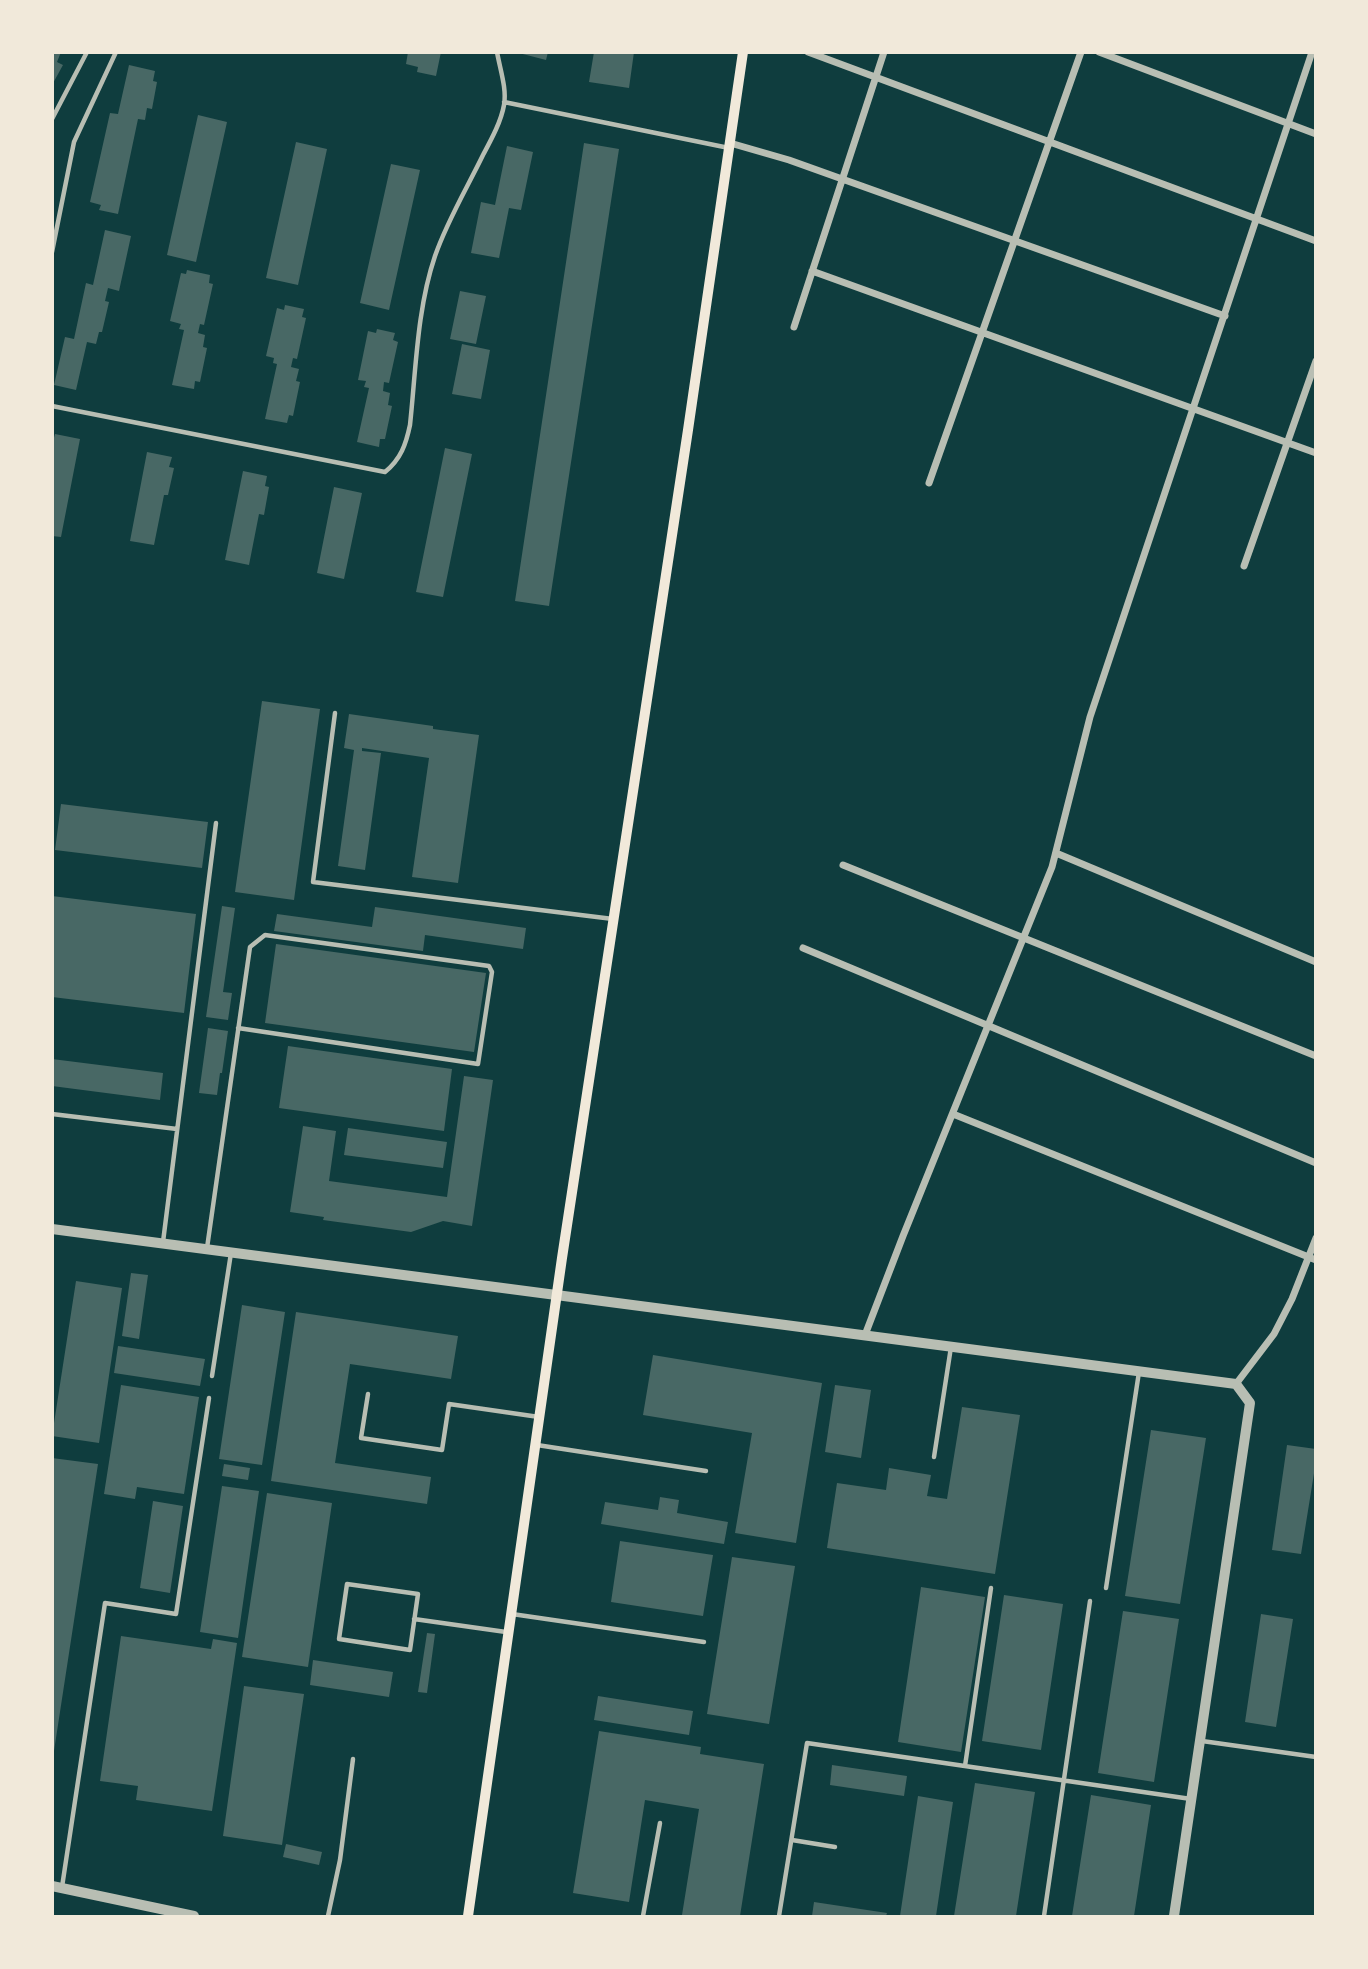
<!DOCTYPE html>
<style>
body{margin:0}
#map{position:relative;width:1368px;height:1969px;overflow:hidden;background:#0f3d3e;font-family:"Space Grotesk",sans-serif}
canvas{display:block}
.frame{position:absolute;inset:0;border:54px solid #f1e9da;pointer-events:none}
</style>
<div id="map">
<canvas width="1368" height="1969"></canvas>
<div class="frame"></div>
</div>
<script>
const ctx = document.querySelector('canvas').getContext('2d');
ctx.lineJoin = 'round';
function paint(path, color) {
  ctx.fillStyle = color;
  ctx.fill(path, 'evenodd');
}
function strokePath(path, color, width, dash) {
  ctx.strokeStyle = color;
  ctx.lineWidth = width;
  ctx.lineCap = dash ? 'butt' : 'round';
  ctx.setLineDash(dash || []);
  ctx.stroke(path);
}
paint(new Path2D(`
 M 52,52 L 61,52 L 57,62 L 63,65 L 52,85 Z
 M 408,52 L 441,52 L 436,76 L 417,72 L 418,67 L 406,64 Z
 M 515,52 L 548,52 L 546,60 Z
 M 594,52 L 634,52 L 629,88 L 589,82 Z
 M 129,65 L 155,71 L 153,81 L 157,82 L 152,109 L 147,108 L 145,120 L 138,119 L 118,214 L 99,210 L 101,205 L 90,202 L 110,113 L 118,114 Z
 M 198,115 L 227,122 L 196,262 L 167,255 Z
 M 296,142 L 327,149 L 298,285 L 266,278 Z
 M 584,143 L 619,149 L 549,606 L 515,601 Z
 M 507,146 L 533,152 L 521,210 L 509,208 L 499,258 L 471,253 L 481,202 L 495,205 Z
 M 391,164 L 420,170 L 389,310 L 360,303 Z
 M 105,230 L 131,236 L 119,291 L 108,288 L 105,301 L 109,302 L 102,332 L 99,332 L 96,344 L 87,342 L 76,390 L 54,385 L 65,337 L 74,339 L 86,283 L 93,285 Z
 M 187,270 L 210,275 L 209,283 L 213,284 L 204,325 L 200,324 L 198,333 L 205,335 L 203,347 L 207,348 L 200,382 L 195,381 L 194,389 L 172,385 L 184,330 L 179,329 L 181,324 L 170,321 L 181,273 L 186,274 Z
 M 460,291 L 486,296 L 476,344 L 450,339 Z
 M 285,305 L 304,309 L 302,317 L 306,318 L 297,359 L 293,358 L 291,367 L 299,369 L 296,381 L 300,382 L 293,416 L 289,415 L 287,423 L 265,419 L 277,364 L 273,363 L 274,358 L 266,356 L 277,308 L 284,310 Z
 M 377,329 L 395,333 L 393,340 L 398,342 L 389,383 L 384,382 L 383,391 L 390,393 L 388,405 L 392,406 L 385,439 L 380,439 L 379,447 L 357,442 L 369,388 L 364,387 L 366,381 L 358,380 L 368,331 L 376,333 Z
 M 462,344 L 490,350 L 481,399 L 452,394 Z
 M 55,434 L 80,439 L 61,537 L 52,536 L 52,445 Z
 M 445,448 L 472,454 L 443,597 L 416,592 Z
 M 147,452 L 172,457 L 169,467 L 174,468 L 168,495 L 164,495 L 154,545 L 130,541 Z
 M 243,471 L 267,476 L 265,486 L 269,487 L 264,515 L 259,514 L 249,565 L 225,560 Z
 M 334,487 L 362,493 L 344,579 L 317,573 Z
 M 262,701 L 320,709 L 294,900 L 235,892 Z
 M 349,714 L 433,726 L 433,729 L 479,735 L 458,883 L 412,877 L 429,758 L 362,748 L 362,751 L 381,753 L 365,870 L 338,866 L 354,750 L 344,748 Z
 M 61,804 L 208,822 L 202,868 L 55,850 Z
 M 52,896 L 196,914 L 184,1013 L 52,997 Z
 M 222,906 L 235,908 L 223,992 L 232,993 L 228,1020 L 206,1017 Z
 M 375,907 L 526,928 L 523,949 L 425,935 L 423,951 L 274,931 L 277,914 L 372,927 Z
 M 276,944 L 486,973 L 474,1052 L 265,1023 Z
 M 208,1028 L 228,1031 L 222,1073 L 220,1073 L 217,1095 L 199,1093 Z
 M 288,1046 L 452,1069 L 444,1131 L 279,1108 Z
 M 52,1059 L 163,1073 L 160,1100 L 52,1086 Z
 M 464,1076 L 493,1080 L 472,1226 L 443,1221 L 411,1232 L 323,1220 L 324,1217 L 290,1212 L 303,1126 L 336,1131 L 329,1181 L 447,1197 Z
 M 348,1128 L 447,1142 L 443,1168 L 344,1155 Z
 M 131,1273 L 148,1275 L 139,1339 L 122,1336 Z
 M 76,1281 L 122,1288 L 99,1443 L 52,1436 Z
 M 242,1305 L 285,1312 L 262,1465 L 219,1459 Z
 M 296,1312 L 458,1336 L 451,1379 L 350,1364 L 335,1463 L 431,1477 L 427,1504 L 271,1481 Z
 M 118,1346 L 205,1359 L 200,1386 L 114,1373 Z
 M 653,1355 L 822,1383 L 796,1543 L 735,1533 L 752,1433 L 643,1415 Z
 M 121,1385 L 199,1397 L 184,1494 L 137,1487 L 135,1499 L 104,1494 Z
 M 835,1385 L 871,1390 L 861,1458 L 825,1452 Z
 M 962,1407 L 1020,1415 L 995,1574 L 827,1548 L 837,1483 L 886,1490 L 889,1468 L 931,1475 L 927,1496 L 947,1499 Z
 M 1151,1430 L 1206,1438 L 1180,1604 L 1125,1596 Z
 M 1287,1445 L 1316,1449 L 1316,1461 L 1301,1554 L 1272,1550 Z
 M 52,1458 L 98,1464 L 54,1751 L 52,1751 Z
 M 224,1464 L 250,1468 L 248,1480 L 222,1476 Z
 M 222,1486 L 259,1491 L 238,1638 L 200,1632 Z
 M 267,1493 L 332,1503 L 308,1667 L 242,1657 Z
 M 660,1497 L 679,1500 L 677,1513 L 728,1522 L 724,1544 L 601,1524 L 605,1502 L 658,1510 Z
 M 153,1501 L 183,1506 L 170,1593 L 140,1588 Z
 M 620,1541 L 713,1555 L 703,1616 L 611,1602 Z
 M 732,1557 L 795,1566 L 769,1724 L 707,1714 Z
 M 921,1587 L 985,1597 L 961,1752 L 898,1742 Z
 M 1004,1595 L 1063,1604 L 1041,1750 L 982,1741 Z
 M 1123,1611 L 1179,1619 L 1154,1782 L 1098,1773 Z
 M 1261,1614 L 1293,1619 L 1276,1727 L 1245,1722 Z
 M 427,1633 L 435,1634 L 427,1693 L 418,1692 Z
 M 121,1636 L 211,1649 L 213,1639 L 237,1643 L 212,1811 L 136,1800 L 138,1786 L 100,1781 Z
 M 313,1660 L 393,1672 L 389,1697 L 310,1685 Z
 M 244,1686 L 304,1694 L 282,1845 L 223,1836 Z
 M 598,1696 L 693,1711 L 689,1735 L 594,1720 Z
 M 599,1731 L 701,1747 L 700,1754 L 764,1764 L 740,1916 L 682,1915 L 699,1809 L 645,1800 L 629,1902 L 573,1893 Z
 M 832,1765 L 907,1776 L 904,1796 L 830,1785 Z
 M 975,1783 L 1035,1792 L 1016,1916 L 954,1916 Z
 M 1091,1795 L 1151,1805 L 1134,1916 L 1072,1916 Z
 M 918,1796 L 953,1802 L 936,1916 L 900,1916 Z
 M 286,1844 L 322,1852 L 319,1865 L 283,1857 Z
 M 814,1902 L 887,1913 L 886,1916 L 812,1916 Z`), '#486865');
strokePath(new Path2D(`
 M 504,102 L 729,148
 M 52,119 L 87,52
 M 52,252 L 74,142 L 116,52
 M 52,406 L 385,472 C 401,459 406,444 410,425 C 416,369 417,309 435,256 C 447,221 467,188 483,155 C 491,140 501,122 504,105 C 507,89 500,69 497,52
 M 335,713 L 313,882 L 613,919
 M 52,1114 L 177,1129
 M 163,1242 L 216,823
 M 207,1248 L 250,947 L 265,935 L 489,966 L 492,972 L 478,1064 L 238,1028
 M 212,1376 L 231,1253
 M 368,1394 L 361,1438 L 442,1450 L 449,1404 L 539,1417
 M 537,1445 L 706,1471
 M 934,1457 L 951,1347
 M 347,1584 L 418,1594 L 410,1650 L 339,1639 Z
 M 1106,1588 L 1139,1372
 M 512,1614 L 704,1642
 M 414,1619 L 506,1632
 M 1202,1741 L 1316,1757
 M 965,1766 L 991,1588
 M 792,1840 L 835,1847
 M 62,1887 L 105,1603 L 176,1614 L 209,1398
 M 328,1916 L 340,1860 L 353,1759
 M 643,1916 L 660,1823
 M 779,1916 L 807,1743 L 1191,1799
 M 1044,1916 L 1090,1601`), '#b8beb3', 4.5);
strokePath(new Path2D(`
 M 808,52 L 1316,241
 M 1099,52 L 1316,134
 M 730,143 L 789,160 L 1225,316
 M 812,271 L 1316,453
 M 794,327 L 884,52
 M 929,483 L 1081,52
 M 1244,566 L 1316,361
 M 1056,853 L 1316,962
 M 843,865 L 1316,1056
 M 803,948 L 1316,1163
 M 953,1114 L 1316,1260
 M 865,1335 L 903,1236 L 1052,867 L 1090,717 L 1312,52
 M 1236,1384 L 1274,1334 L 1292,1299 L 1316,1238`), '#b8beb3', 7);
strokePath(new Path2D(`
 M 52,1229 L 1236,1384 L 1250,1403 L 1174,1916
 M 52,1886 L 194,1916`), '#b8beb3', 10);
strokePath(new Path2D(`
 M 468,1916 L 562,1258 L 688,430 L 743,52`), '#f1e9da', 10);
</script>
